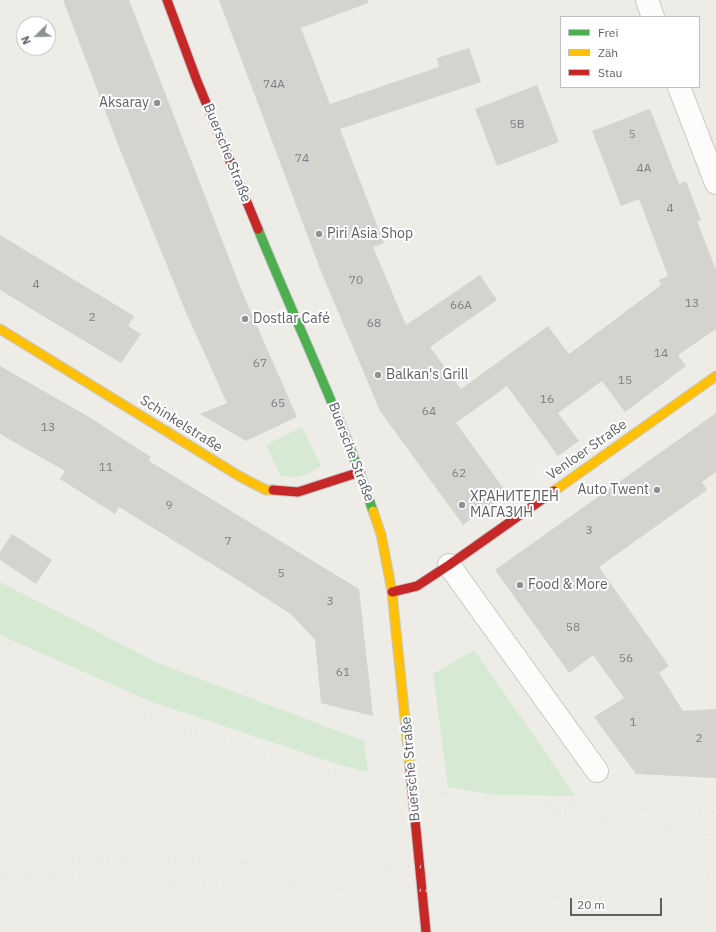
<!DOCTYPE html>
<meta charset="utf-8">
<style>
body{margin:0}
#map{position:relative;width:716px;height:932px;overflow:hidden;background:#edece7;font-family:"IBM Plex Sans",sans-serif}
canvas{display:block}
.legend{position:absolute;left:560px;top:16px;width:140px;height:72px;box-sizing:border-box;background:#fff;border:1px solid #bec0c2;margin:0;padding:5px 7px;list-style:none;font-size:12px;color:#5d6166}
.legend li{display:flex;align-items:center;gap:8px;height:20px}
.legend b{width:20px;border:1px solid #bec0c2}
.north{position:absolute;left:16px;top:16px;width:40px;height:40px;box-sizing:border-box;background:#fff;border:1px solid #bec0c2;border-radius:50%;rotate:247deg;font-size:11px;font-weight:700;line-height:16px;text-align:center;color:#5d6166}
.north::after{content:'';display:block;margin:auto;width:14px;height:18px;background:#8f9293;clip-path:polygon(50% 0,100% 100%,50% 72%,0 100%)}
.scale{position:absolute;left:570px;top:898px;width:92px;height:18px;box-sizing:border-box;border:2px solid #5d6166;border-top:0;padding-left:5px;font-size:12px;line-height:14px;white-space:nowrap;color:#5d6166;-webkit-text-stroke:3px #fff;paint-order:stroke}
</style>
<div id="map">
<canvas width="716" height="932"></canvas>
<ul class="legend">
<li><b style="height:5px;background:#4caf50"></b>Frei</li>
<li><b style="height:5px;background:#ffc107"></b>Zäh</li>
<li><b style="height:5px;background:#c62828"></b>Stau</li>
</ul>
<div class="north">N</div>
<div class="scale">20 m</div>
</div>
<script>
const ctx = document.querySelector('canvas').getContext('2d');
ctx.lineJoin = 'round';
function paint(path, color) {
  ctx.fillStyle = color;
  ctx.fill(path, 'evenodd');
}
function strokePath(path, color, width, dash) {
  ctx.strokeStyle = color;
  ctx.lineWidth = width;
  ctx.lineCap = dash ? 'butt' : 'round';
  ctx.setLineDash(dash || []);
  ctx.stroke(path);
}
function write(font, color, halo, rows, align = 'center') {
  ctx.font = font + ' "IBM Plex Sans",sans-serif';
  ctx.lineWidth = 4;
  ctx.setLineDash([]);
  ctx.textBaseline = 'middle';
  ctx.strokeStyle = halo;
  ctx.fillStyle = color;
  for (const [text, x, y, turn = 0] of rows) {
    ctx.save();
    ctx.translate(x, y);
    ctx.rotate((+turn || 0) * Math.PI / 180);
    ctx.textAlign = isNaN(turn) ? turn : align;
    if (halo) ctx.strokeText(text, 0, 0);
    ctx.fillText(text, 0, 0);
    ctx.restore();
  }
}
paint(new Path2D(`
 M 302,427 L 321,466 C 306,476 299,478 281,476 L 266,445 Z
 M 0,582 L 158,663 L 364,741 L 368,772 L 340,765 L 152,702 L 0,635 Z
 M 474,650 L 576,796 L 496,795 L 448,787 L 433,674 Z`), '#d5e9d3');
paint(new Path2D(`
 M 63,0 L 129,0 L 243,294 L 297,417 L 246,441 L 200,414 L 227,403 L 187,315 L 119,147 Z
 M 219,0 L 368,0 L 368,3 L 301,28 L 330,104 L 439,67 L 437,58 L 469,48 L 481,82 L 340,129 L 384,243 L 373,247 L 406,325 L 480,275 L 497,300 L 430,347 L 461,389 L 548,326 L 569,354 L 661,285 L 659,280 L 668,276 L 639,199 L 621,206 L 592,131 L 650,109 L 679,184 L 686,181 L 701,220 L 697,221 L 716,270 L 716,329 L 678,355 L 686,366 L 625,412 L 602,381 L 558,413 L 579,441 L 558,456 L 507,386 L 456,423 L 507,493 L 463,525 L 380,411 L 320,269 Z
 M 537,85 L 559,142 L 497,166 L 475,109 Z
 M 0,235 L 134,316 L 128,326 L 141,334 L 121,363 L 0,290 Z
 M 0,366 L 89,417 L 151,457 L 149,461 L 359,589 L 373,716 L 321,703 L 315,640 L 292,615 L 241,582 L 119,507 L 115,514 L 60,479 L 65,471 L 0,434 Z
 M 716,413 L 716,472 L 702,482 L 707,490 L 599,567 L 669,666 L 659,673 L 683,711 L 716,709 L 716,778 L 636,774 L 594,717 L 624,698 L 593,655 L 569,673 L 495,570 Z
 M 12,534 L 52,560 L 36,584 L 0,560 L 0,552 Z`), '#d3d3d0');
const street = new Path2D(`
 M 647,0 L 653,17
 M 679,87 L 716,183
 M 449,565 L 597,771`);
const fast = new Path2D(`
 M 258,229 C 296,323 341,415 373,511`);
const slow = new Path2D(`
 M 0,329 L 239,476 L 266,490 L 273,490
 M 554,491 L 716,376
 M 373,511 L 381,534 L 392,592 L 410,768`);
const jam = new Path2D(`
 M 167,0 L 197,81 L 258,229
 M 273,490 L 298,492 L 360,472
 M 392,592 L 417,586 L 449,565 L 554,491
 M 410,768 L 426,932`);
strokePath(street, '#c8c8c8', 24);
strokePath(fast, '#c8c8c8', 11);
strokePath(slow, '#c8c8c8', 11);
strokePath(jam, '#c8c8c8', 11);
strokePath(street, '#fcfcfb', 22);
strokePath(fast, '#4caf50', 9);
strokePath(slow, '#ffc107', 9);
strokePath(jam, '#c62828', 9);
strokePath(new Path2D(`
 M 0,657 L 139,714 L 203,735 L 340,774 L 475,800 L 716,836
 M 538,805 L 716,812
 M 0,855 L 132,860 L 340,864 L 716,877
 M 0,876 L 498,893 L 716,903`), '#e3e3e3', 3, [1, 5]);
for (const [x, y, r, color] of [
 [157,103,4,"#8f9293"],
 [319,234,4,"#8f9293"],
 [245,319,4,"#8f9293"],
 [378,375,4,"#8f9293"],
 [657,490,4,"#8f9293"],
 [462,505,4,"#8f9293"],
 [520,585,4,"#8f9293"]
]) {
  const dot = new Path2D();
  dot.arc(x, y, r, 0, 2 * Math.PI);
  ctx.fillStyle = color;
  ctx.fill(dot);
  strokePath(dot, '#fff', 1.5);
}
write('12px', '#7c7f82', null, [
 ["74A",274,85],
 ["5B",517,125],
 ["5",632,135],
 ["74",302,159],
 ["4A",644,169],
 ["4",670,209],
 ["70",356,281],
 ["4",36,285],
 ["13",692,304],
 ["66A",461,306],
 ["2",92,318],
 ["68",374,324],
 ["14",661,354],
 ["67",260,364],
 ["15",625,381],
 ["16",547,400],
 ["65",278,404],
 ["64",429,412],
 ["13",48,428],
 ["11",106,468],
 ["62",459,474],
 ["9",169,506],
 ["3",589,531],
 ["7",228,542],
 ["5",281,574],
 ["3",330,602],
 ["58",573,628],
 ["56",626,659],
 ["61",343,673],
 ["1",633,723],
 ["2",699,739]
]);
write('14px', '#5d6166', '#fff', [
 ["Aksaray",149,103,"right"],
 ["Piri Asia Shop",327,234],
 ["Dostlar Café",253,319],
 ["Balkan's Grill",386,375],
 ["Auto Twent",649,490,"right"],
 ["ХРАНИТЕЛЕН",470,497],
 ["МАГАЗИН",470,513],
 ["Food & More",528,585]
], 'left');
write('14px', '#5d6166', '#fff', [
 ["Buersche Straße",227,153,68],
 ["Schinkelstraße",181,424,32],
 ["Venloer Straße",587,450,-35],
 ["Buersche Straße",351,452,69],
 ["Buersche Straße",411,769,-95]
]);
</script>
